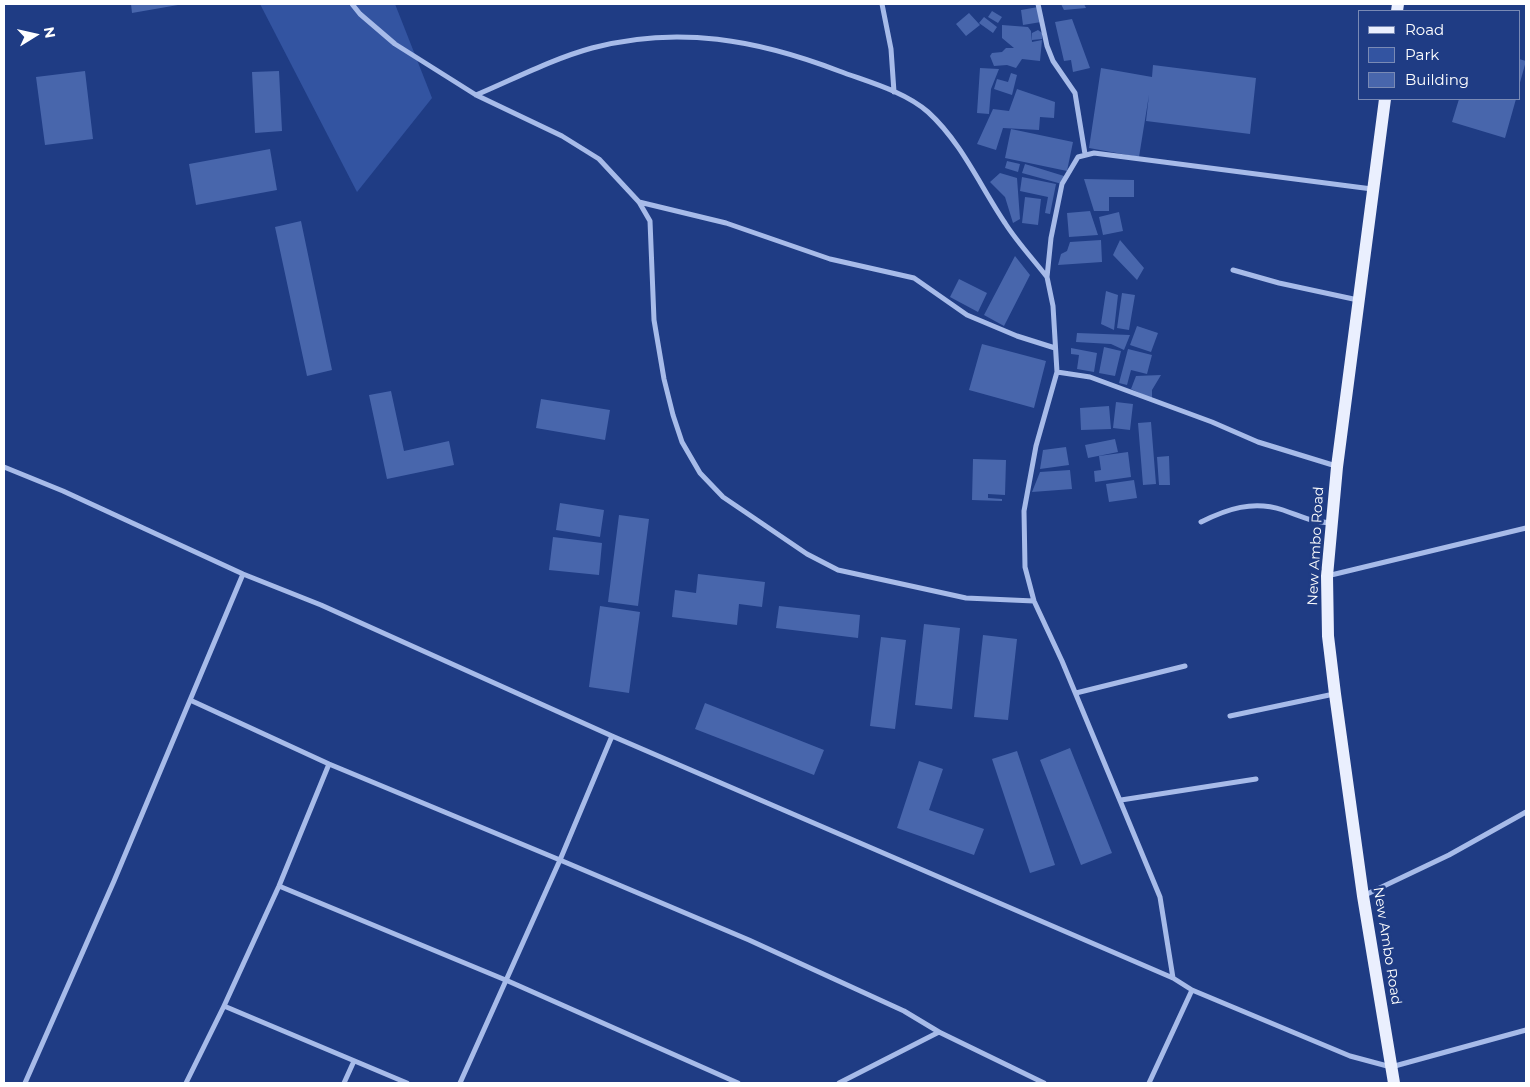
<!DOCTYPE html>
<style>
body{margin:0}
#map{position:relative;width:1530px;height:1087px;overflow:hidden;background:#1f3c84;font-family:Montserrat,sans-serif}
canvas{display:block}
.frame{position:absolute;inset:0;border:5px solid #fff;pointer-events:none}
.legend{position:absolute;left:1358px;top:10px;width:162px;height:90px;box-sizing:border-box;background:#1f3c84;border:1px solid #798ab5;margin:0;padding:6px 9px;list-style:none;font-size:15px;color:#fff}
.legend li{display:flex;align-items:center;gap:10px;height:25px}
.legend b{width:25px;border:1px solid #798ab5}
.north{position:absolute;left:10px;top:10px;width:50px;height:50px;-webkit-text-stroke:4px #1f3c84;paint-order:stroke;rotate:80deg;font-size:14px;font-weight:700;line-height:20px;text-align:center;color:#fff}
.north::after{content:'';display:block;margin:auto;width:18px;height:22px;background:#fff;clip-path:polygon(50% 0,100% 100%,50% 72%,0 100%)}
</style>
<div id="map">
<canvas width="1530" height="1087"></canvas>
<div class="frame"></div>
<ul class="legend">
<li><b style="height:6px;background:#eaeffe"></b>Road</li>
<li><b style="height:14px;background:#3354a1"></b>Park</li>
<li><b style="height:14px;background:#4866ac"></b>Building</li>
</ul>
<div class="north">N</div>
</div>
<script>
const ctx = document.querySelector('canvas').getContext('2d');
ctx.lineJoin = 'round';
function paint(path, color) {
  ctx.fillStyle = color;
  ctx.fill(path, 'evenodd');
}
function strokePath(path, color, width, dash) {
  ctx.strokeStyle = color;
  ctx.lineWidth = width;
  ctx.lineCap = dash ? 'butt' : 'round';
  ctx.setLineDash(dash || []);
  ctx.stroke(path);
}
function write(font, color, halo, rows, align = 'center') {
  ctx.font = font + ' Montserrat,sans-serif';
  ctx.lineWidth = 5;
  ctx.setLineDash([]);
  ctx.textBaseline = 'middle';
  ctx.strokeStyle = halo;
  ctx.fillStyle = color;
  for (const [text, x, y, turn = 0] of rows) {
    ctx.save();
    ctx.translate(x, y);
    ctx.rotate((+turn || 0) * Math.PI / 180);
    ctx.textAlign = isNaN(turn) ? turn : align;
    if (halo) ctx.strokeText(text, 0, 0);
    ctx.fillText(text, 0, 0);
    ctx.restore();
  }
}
paint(new Path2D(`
 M 260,4 L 395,4 L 432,98 L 357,192 Z`), '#3354a1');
paint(new Path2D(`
 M 131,4 L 178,4 L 178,5 L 132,13 Z
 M 1061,4 L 1084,4 L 1086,8 L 1064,10 Z
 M 1038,7 L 1041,22 L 1023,25 L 1021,10 Z
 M 992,11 L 1002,17 L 998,23 L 988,17 Z
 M 969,13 L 980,25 L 966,36 L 956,24 Z
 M 984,17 L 997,27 L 993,33 L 979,23 Z
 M 1072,19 L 1090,68 L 1073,72 L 1071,60 L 1064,61 L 1055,22 Z
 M 1002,25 L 1028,27 L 1031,31 L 1032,42 L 1042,40 L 1040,61 L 1022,59 L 1016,68 L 1007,65 L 994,66 L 990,56 L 992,53 L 1002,52 L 1006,48 L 1014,48 L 1002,38 Z
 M 1038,30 L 1042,33 L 1042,39 L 1032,40 L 1032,33 Z
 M 1519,59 L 1526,61 L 1519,86 Z
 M 1153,65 L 1256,78 L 1250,134 L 1146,121 L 1149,95 L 1139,157 L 1089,148 L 1101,68 L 1152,77 Z
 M 980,68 L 999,69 L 991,89 L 989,114 L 977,113 Z
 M 85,71 L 93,139 L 45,145 L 36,77 Z
 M 279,71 L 282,131 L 255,133 L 252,72 Z
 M 1011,73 L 1017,75 L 1012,95 L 994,89 L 997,79 L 1008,82 Z
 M 1017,89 L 1055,102 L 1054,118 L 1040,117 L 1039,130 L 1003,128 L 996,150 L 977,144 L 993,109 L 1009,111 Z
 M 1459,99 L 1516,99 L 1505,138 L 1452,122 Z
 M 1011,129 L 1073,142 L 1067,171 L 1005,158 Z
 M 270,149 L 277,190 L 196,205 L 189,164 Z
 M 1007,161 L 1020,164 L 1018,172 L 1005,168 Z
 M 1025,164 L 1064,176 L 1062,184 L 1022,173 Z
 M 1000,173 L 1017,178 L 1020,219 L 1013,223 L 1005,197 L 990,182 Z
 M 1022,177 L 1056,184 L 1050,214 L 1045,213 L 1048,197 L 1020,191 Z
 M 1084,179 L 1134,180 L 1134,197 L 1109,197 L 1109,211 L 1094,211 Z
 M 1025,197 L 1041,199 L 1038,225 L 1022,223 Z
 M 1090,211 L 1098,235 L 1069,237 L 1067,213 Z
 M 1119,212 L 1123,231 L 1103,235 L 1099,217 Z
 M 301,221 L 332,370 L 307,376 L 275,227 Z
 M 1101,240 L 1102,262 L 1058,265 L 1061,254 L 1067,251 L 1070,242 Z
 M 1120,240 L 1144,268 L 1137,280 L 1113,255 Z
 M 1015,256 L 1030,275 L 1004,326 L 984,315 Z
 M 959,279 L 987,293 L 978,312 L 950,297 Z
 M 1106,291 L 1118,295 L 1114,330 L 1101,324 Z
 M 1122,293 L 1135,295 L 1129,330 L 1117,328 Z
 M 1137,326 L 1158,333 L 1151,352 L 1130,345 Z
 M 1077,333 L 1130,335 L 1124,350 L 1111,344 L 1076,342 Z
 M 982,344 L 1046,361 L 1034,408 L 969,390 Z
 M 1104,347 L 1121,351 L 1115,376 L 1099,373 Z
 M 1071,348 L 1097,353 L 1094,372 L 1077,369 L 1079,355 L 1071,354 Z
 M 1128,349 L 1152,355 L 1147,374 L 1131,370 L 1127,385 L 1119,383 Z
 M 1161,375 L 1152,390 L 1152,399 L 1131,389 L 1136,376 Z
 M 391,391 L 404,451 L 449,441 L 454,465 L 387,479 L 369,395 Z
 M 541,399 L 610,410 L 605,440 L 536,428 Z
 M 1116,402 L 1133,404 L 1130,430 L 1113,428 Z
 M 1109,406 L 1111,429 L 1081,430 L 1080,408 Z
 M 1151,422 L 1156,484 L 1143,485 L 1138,423 Z
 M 1115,439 L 1118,452 L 1088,458 L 1085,445 Z
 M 1066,447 L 1069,465 L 1040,469 L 1043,450 Z
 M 1128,452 L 1131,477 L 1095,482 L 1094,471 L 1101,470 L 1099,456 Z
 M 1169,456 L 1170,485 L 1159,485 L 1157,457 Z
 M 973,459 L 1006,460 L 1005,495 L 988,494 L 988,498 L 1002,499 L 1002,501 L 972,500 Z
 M 1070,470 L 1072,489 L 1032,492 L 1040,472 Z
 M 1134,480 L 1137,498 L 1109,502 L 1106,484 Z
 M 560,503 L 604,510 L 600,537 L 556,530 Z
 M 619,515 L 649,519 L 638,606 L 608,602 Z
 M 553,537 L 602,543 L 599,575 L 549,570 Z
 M 698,574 L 765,582 L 762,607 L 739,604 L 737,625 L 672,617 L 675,590 L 696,593 Z
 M 600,606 L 640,612 L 629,693 L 589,687 Z
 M 779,606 L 860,615 L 858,638 L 776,628 Z
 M 924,624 L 960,628 L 952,709 L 915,705 Z
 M 983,635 L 1017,639 L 1008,720 L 974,717 Z
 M 881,637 L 906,640 L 895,729 L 870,726 Z
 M 705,703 L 824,750 L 814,775 L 695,729 Z
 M 1070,748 L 1112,853 L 1081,865 L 1040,760 Z
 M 1017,751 L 1055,865 L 1030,873 L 992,759 Z
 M 919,761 L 943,769 L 929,810 L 984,829 L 974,855 L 897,828 Z`), '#4866ac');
strokePath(new Path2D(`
 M 352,4 L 360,14 L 395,44 L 476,95 L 562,136 L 599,159 L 639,202 L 650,221 L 654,320 L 664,379 L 673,415 L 682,442 L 700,473 L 723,497 L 807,554 L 838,570 L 966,598 L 1034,601
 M 882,4 L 891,49 L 894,92
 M 1038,4 L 1047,46 L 1053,61 L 1075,93 L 1085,154
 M 476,95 C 514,79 552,59 592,48 C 678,25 758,40 839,71 C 868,82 904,91 928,112 C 962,143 980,186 1005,223 C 1017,242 1033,259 1047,277
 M 639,202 L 726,223 L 830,259 L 914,278 L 967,315 L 1017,336 L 1055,348
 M 1233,270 L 1279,283 L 1358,300
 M 1057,372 L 1090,377 L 1212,422 L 1258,442 L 1336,466
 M 4,467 L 63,491 L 243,574 L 321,605 L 612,736 L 1173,978 L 1192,990 L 1350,1056 L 1391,1067 L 1526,1030
 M 1201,522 C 1227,509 1253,500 1283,510 C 1303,517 1308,521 1331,523
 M 1327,576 L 1526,528
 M 1076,693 L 1185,666
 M 190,700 L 329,764 L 560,860 L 460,1083
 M 1230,716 L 1334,694
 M 612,736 L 560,860 L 749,940 L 904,1011 L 939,1032 L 1044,1083
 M 329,764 L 279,886 L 224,1006 L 407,1083
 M 1121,800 L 1256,779
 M 279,886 L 508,981 L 738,1083
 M 1365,895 L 1449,855 L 1526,812
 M 1173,978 L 1160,897 L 1062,661 L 1034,601 L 1025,567 L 1024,511 L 1036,446 L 1057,372 L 1053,306 L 1047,277 L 1051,238 L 1062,184 L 1078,157 L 1094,153 L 1372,189
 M 25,1083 L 114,881 L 243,574
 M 186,1083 L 224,1006
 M 344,1083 L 354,1061
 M 839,1083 L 939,1032
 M 1149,1083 L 1192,990`), '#a7bbe9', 5);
strokePath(new Path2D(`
 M 1397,11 L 1398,4
 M 1385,99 L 1337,467 L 1327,576 L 1328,636 L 1335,694 L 1363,896 L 1394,1083`), '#eaeffe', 12);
write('14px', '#fff', '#1f3c84', [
 ["New Ambo Road",1316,546,-87],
 ["New Ambo Road",1387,946,81]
]);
</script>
